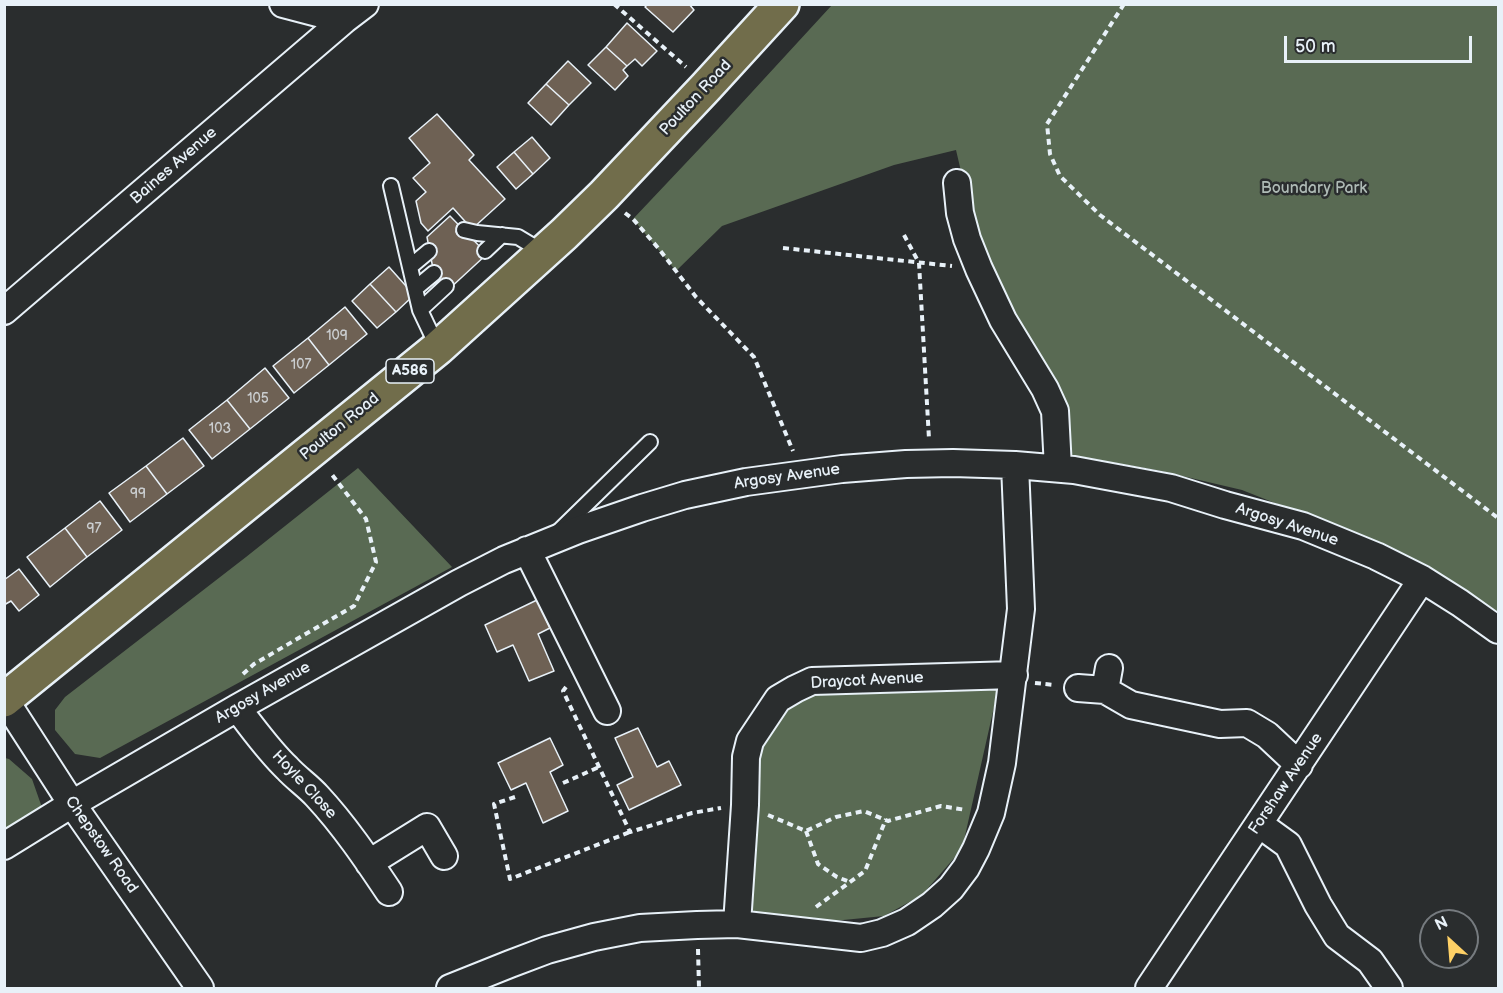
<!DOCTYPE html>
<style>
body{margin:0}
#map{position:relative;width:1503px;height:993px;overflow:hidden;background:#2a2d2e;font-family:"Balsamiq Sans",sans-serif}
canvas{display:block}
.frame{position:absolute;inset:0;border:6px solid #e8f1f8;pointer-events:none}
.north{position:absolute;left:1419px;top:909px;width:60px;height:60px;box-sizing:border-box;background:#2a2d2e;border:2px solid #767b7f;border-radius:50%;rotate:334deg;font-size:16px;font-weight:700;line-height:24px;text-align:center;color:#e8f1f8}
.north::after{content:'';display:block;margin:auto;width:21px;height:27px;background:#ffd166;clip-path:polygon(50% 0,100% 100%,50% 72%,0 100%)}
.scale{position:absolute;left:1284px;top:36px;width:188px;height:27px;box-sizing:border-box;border:3px solid #e8f1f8;border-top:0;padding-left:8px;font-size:18px;line-height:21px;white-space:nowrap;color:#e8f1f8;-webkit-text-stroke:4px #2a2d2e;paint-order:stroke}
</style>
<div id="map">
<canvas width="1503" height="993"></canvas>
<div class="frame"></div>
<div class="north">N</div>
<div class="scale">50 m</div>
</div>
<script>
const ctx = document.querySelector('canvas').getContext('2d');
ctx.lineJoin = 'round';
function paint(path, color) {
  ctx.fillStyle = color;
  ctx.fill(path, 'evenodd');
}
function strokePath(path, color, width, dash) {
  ctx.strokeStyle = color;
  ctx.lineWidth = width;
  ctx.lineCap = dash ? 'butt' : 'round';
  ctx.setLineDash(dash || []);
  ctx.stroke(path);
}
function write(font, color, halo, rows, align = 'center') {
  ctx.font = font + ' "Balsamiq Sans",sans-serif';
  ctx.lineWidth = 5;
  ctx.setLineDash([]);
  ctx.textBaseline = 'middle';
  ctx.strokeStyle = halo;
  ctx.fillStyle = color;
  for (const [text, x, y, turn = 0] of rows) {
    ctx.save();
    ctx.translate(x, y);
    ctx.rotate((+turn || 0) * Math.PI / 180);
    ctx.textAlign = isNaN(turn) ? turn : align;
    if (halo) ctx.strokeText(text, 0, 0);
    ctx.fillText(text, 0, 0);
    ctx.restore();
  }
}
paint(new Path2D(`
 M 832,5 L 1498,5 L 1498,613 L 1434,570 L 1386,547 L 1242,490 L 1161,471 L 1071,455 L 1065,416 L 1055,377 L 1010,311 L 982,249 L 971,214 L 956,150 L 894,165 L 722,226 L 676,271 L 633,219 L 718,129 Z
 M 358,468 L 452,567 L 100,758 L 75,754 L 55,730 L 55,710 L 65,697 L 246,557 Z
 M 999,685 L 962,849 L 922,895 L 884,916 L 823,922 L 748,913 L 758,739 L 782,707 L 812,689 Z
 M 5,758 L 9,759 L 32,779 L 46,819 L 5,846 Z`), '#596a53');
const building = new Path2D(`
 M 648,4 L 689,4 L 694,10 L 673,32 L 645,7 Z
 M 627,23 L 657,51 L 642,66 L 635,59 L 627,66 L 606,47 Z
 M 606,47 L 627,66 L 623,70 L 628,76 L 615,90 L 588,65 Z
 M 568,61 L 591,83 L 569,105 L 546,84 Z
 M 546,84 L 569,105 L 551,125 L 528,103 Z
 M 437,114 L 474,155 L 469,160 L 505,199 L 472,229 L 453,208 L 428,231 L 421,223 L 416,201 L 426,192 L 413,178 L 430,163 L 409,138 Z
 M 532,137 L 550,158 L 533,174 L 514,152 Z
 M 514,152 L 533,174 L 516,189 L 497,167 Z
 M 450,216 L 487,254 L 448,290 L 434,274 L 427,237 Z
 M 389,267 L 414,295 L 396,312 L 370,284 Z
 M 370,284 L 396,312 L 377,328 L 352,301 Z
 M 345,307 L 367,334 L 329,365 L 308,338 Z
 M 308,338 L 329,365 L 294,393 L 273,366 Z
 M 265,368 L 289,398 L 250,429 L 227,400 Z
 M 227,400 L 250,429 L 212,459 L 189,430 Z
 M 183,438 L 204,466 L 167,494 L 146,466 Z
 M 146,466 L 167,494 L 130,522 L 109,493 Z
 M 100,501 L 122,530 L 87,557 L 65,528 Z
 M 65,528 L 87,557 L 50,587 L 27,557 Z
 M 19,569 L 39,595 L 19,611 L 11,601 L 4,605 L 4,580 Z
 M 537,600 L 550,628 L 538,634 L 554,671 L 529,681 L 513,645 L 497,652 L 485,625 Z
 M 638,728 L 657,767 L 669,761 L 681,785 L 629,810 L 617,785 L 633,777 L 615,738 Z
 M 550,738 L 563,765 L 550,772 L 568,811 L 543,823 L 526,783 L 511,790 L 498,763 Z`);
paint(building, '#6e6154');
strokePath(building, '#e8f1f8', 1.5);
const service = new Path2D(`
 M 391,186 L 420,310 L 438,348
 M 464,230 L 477,233 L 518,237 L 543,252
 M 485,251 L 502,235
 M 411,266 L 429,251
 M 416,288 L 434,273
 M 420,310 L 446,286
 M 559,531 L 650,442`);
const minor = new Path2D(`
 M 283,4 L 344,20
 M 957,183 L 960,213 L 967,239 L 979,269 L 1003,320 L 1045,389 L 1055,411 L 1058,468
 M 4,311 L 344,20 L 365,4
 M 527,550 L 607,711
 M 1078,688 L 1105,690 L 1131,705 L 1220,724 L 1247,723 L 1267,735 L 1299,765
 M 1105,690 L 1109,668
 M 5,700 L 72,804 L 200,988
 M 237,708 C 253,728 268,750 287,768 C 296,778 308,786 317,796 C 344,825 367,859 389,892
 M 1259,824 L 1288,845 L 1318,905 L 1337,936 L 1370,961 L 1389,988
 M 4,846 L 72,804 L 237,708 L 459,583 L 504,560 L 578,530 L 642,508 L 685,495 L 746,482 L 842,469 L 906,464 L 953,463 L 1015,465 L 1074,470 L 1171,488 L 1225,505 L 1303,526 L 1376,556 L 1422,579 L 1460,603 L 1498,630
 M 369,863 L 427,827 L 444,856
 M 737,924 L 745,805 L 746,757 L 750,741 L 778,699 L 795,689 L 812,681 L 1014,675
 M 450,988 L 510,964 L 547,950 L 594,937 L 640,928 L 697,925 L 737,924 L 861,938 L 882,933 L 907,922 L 932,905 L 951,888 L 966,868 L 976,849 L 991,813 L 1002,763 L 1021,609 L 1015,465
 M 1149,988 L 1422,579`);
const primary = new Path2D(`
 M 4,700 L 438,348 L 564,234 L 604,195 L 706,87 L 782,4`);
strokePath(service, '#e8f1f8', 18);
strokePath(minor, '#e8f1f8', 30);
strokePath(primary, '#e8f1f8', 38);
strokePath(new Path2D(`
 M 614,4 L 686,67
 M 1124,4 L 1047,124 L 1050,154 L 1060,176 L 1100,215 L 1498,518
 M 625,213 L 633,219 L 659,249 L 696,297 L 754,357 L 793,451
 M 904,235 L 919,263 L 929,439
 M 783,248 L 952,266
 M 243,674 L 254,664 L 354,606 L 376,562 L 366,519 L 330,472
 M 1035,683 L 1055,685
 M 566,687 L 563,691 L 630,832 L 692,813 L 721,808
 M 563,783 L 599,767
 M 515,797 L 494,804 L 510,879 L 630,832
 M 768,815 L 806,831 L 836,817 L 864,811 L 888,821 L 941,806 L 966,810
 M 806,831 L 818,864 L 837,877 L 850,882
 M 816,907 L 865,871 L 886,819
 M 698,949 L 699,988`), '#e8f1f8', 4, [6, 4.5]);
strokePath(service, '#2a2d2e', 14);
strokePath(minor, '#2a2d2e', 26);
strokePath(primary, '#716d4b', 33);
write('14px', '#cacdcf', null, [
 ["109",337,336],
 ["107",301,365],
 ["105",258,399],
 ["103",220,429],
 ["99",138,494],
 ["97",94,529]
]);
for (const [x, y, w] of [
 [410,371,48]
]) {
  const box = new Path2D();
  box.roundRect(x - w / 2, y - 12, w, 24, 4.5);
  ctx.fillStyle = '#2a2d2e';
  ctx.fill(box);
  strokePath(box, '#e8f1f8', 1.5);
}
write('bold 15px', '#e8f1f8', null, [
 ["A586",410,371]
]);
write('16px', '#e8f1f8', '#2a2d2e', [
 ["Poulton Road",696,98,-47],
 ["Baines Avenue",174,166,-41],
 ["Poulton Road",340,427,-39],
 ["Argosy Avenue",787,477,-8],
 ["Argosy Avenue",1287,525,18],
 ["Draycot Avenue",867,681,-3],
 ["Argosy Avenue",263,693,-30],
 ["Forshaw Avenue",1286,784,-56],
 ["Hoyle Close",304,785,47],
 ["Chepstow Road",101,845,55]
]);
write('16px', '#afbbb6', '#2a2d2e', [
 ["Boundary Park",1314,189]
]);
</script>
